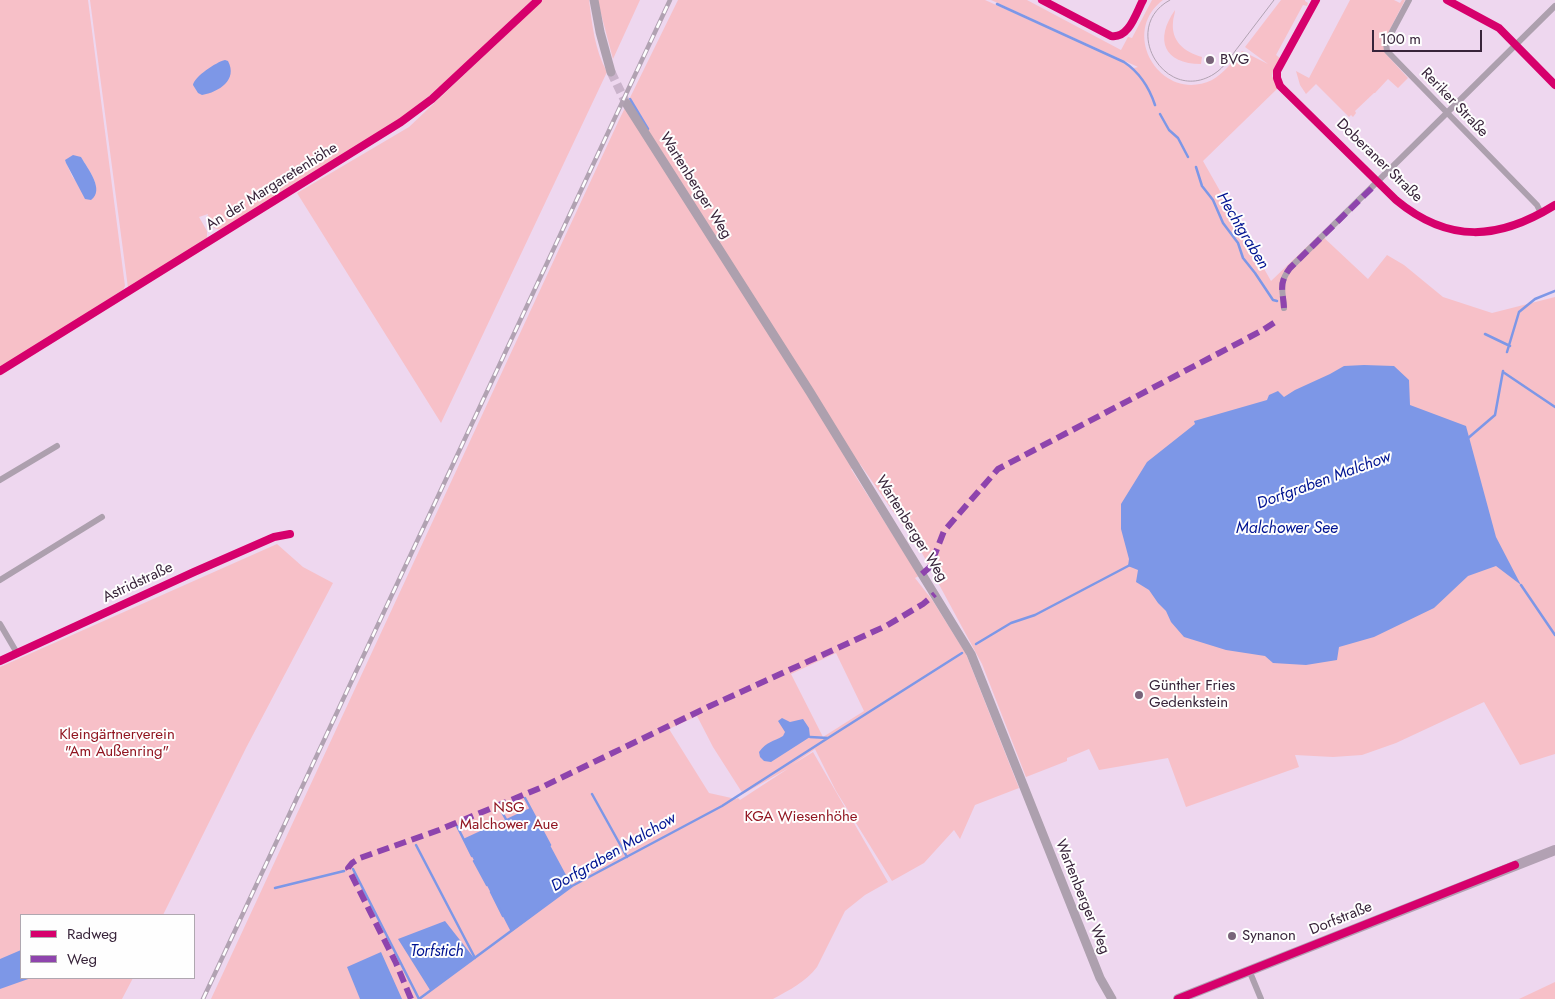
<!DOCTYPE html>
<meta charset="utf-8">
<style>
body{margin:0}
#map{position:relative;width:1555px;height:999px;overflow:hidden;background:#eed7ef;font-family:Jost,sans-serif}
canvas{display:block}
.legend{position:absolute;left:20px;top:914px;width:175px;height:65px;box-sizing:border-box;background:#fefefe;border:1px solid #afa7b0;margin:0;padding:6px 9px;list-style:none;font-size:15px;color:#38243a}
.legend li{display:flex;align-items:center;gap:10px;height:25px}
.legend b{width:25px;border:1px solid #afa7b0}
.scale{position:absolute;left:1372px;top:30px;width:110px;height:22px;box-sizing:border-box;border:2px solid #38243a;border-top:0;padding-left:6px;font-size:15px;line-height:18px;white-space:nowrap;color:#38243a;-webkit-text-stroke:4px #fefefe;paint-order:stroke}
</style>
<div id="map">
<canvas width="1555" height="999"></canvas>
<ul class="legend">
<li><b style="height:6px;background:#d6006c"></b>Radweg</li>
<li><b style="height:6px;background:#8e44ad"></b>Weg</li>
</ul>
<div class="scale">100 m</div>
</div>
<script>
const ctx = document.querySelector('canvas').getContext('2d');
ctx.lineJoin = 'round';
function paint(path, color) {
  ctx.fillStyle = color;
  ctx.fill(path, 'evenodd');
}
function strokePath(path, color, width, dash) {
  ctx.strokeStyle = color;
  ctx.lineWidth = width;
  ctx.lineCap = dash ? 'butt' : 'round';
  ctx.setLineDash(dash || []);
  ctx.stroke(path);
}
function write(font, color, halo, rows, align = 'center') {
  ctx.font = font + ' Jost,sans-serif';
  ctx.lineWidth = 4;
  ctx.setLineDash([]);
  ctx.textBaseline = 'middle';
  ctx.strokeStyle = halo;
  ctx.fillStyle = color;
  for (const [text, x, y, turn = 0] of rows) {
    ctx.save();
    ctx.translate(x, y);
    ctx.rotate((+turn || 0) * Math.PI / 180);
    ctx.textAlign = isNaN(turn) ? turn : align;
    if (halo) ctx.strokeText(text, 0, 0);
    ctx.fillText(text, 0, 0);
    ctx.restore();
  }
}
paint(new Path2D(`
 M 0,0 L 88,0 L 125,286 L 123,290 L 0,368 ZM 81,157 C 88,169 105,190 90,200 L 72,176 L 65,160 Z
 M 90,0 L 532,0 C 487,43 443,88 393,124 L 221,230 L 214,228 L 207,218 L 208,214 L 199,217 L 207,231 L 207,238 L 197,246 L 128,288 Z
 M 543,0 L 589,0 C 592,24 595,51 607,72 L 441,423 L 297,193 L 409,127 Z
 M 598,0 L 640,0 L 613,59 L 599,6 Z
 M 678,0 L 985,0 L 1124,62 L 1134,68 L 1138,67 L 991,0 L 1027,0 L 1121,50 L 1128,37 L 1132,38 L 1152,0 L 1163,0 C 1118,34 1162,104 1212,80 C 1224,73 1233,61 1242,51 L 1268,64 L 1245,47 L 1281,0 L 1305,0 L 1305,1 L 1308,3 L 1307,6 L 1303,5 L 1276,55 L 1280,58 L 1275,68 L 1274,67 L 1272,76 L 1278,88 L 1203,161 L 1271,281 L 1320,234 L 1368,279 L 1387,255 L 1404,265 L 1443,297 L 1492,313 L 1555,297 L 1555,754 L 1520,765 L 1484,702 L 1396,743 L 1362,755 L 1333,757 L 1295,755 L 1299,767 L 1186,807 L 1168,758 L 1099,770 L 1089,749 L 1067,758 L 1067,761 L 1026,777 L 982,664 L 922,553 L 860,464 L 851,469 L 919,576 L 915,578 L 933,601 L 966,654 L 1019,788 L 975,805 L 960,839 L 954,830 L 924,863 L 892,881 L 836,791 L 815,749 L 792,765 L 813,752 L 888,882 L 865,895 L 845,911 L 817,967 C 806,982 789,990 773,999 L 211,999 L 619,120 ZM 836,653 L 864,711 L 823,737 L 791,674 ZM 697,716 L 713,747 L 743,794 L 789,768 L 740,800 L 738,798 L 736,799 L 709,793 L 669,729 Z
 M 1350,0 L 1394,0 L 1400,3 L 1402,0 L 1405,0 L 1383,43 L 1385,53 L 1408,78 L 1398,88 L 1388,79 L 1375,93 L 1374,93 L 1355,111 L 1356,113 L 1353,117 L 1351,115 L 1349,117 L 1316,84 L 1306,94 L 1300,85 L 1296,71 L 1309,78 Z
 M 1175,10 C 1175,14 1173,18 1173,22 C 1171,41 1184,52 1202,57 L 1201,64 C 1164,64 1154,40 1175,10 Z
 M 277,544 L 303,567 L 333,583 L 246,748 L 163,915 L 21,915 L 21,978 L 133,978 L 122,999 L 0,999 L 0,667 Z
 M 1555,982 L 1555,999 L 1519,999 Z`), '#f7c0c8');
paint(new Path2D(`
 M 225,60 L 228,61 C 238,80 219,92 202,95 L 198,93 L 193,85 C 194,77 216,62 225,60 Z
 M 73,155 L 81,157 C 88,169 105,190 91,200 L 85,199 L 66,163 L 65,160 Z
 M 1364,365 L 1394,366 L 1409,380 L 1410,405 L 1466,426 L 1496,537 L 1521,585 L 1496,566 L 1468,576 L 1434,608 L 1374,637 L 1339,647 L 1337,660 L 1306,665 L 1273,663 L 1265,656 L 1226,650 L 1184,637 L 1171,622 L 1166,611 L 1158,603 L 1149,590 L 1136,582 L 1138,570 L 1128,566 L 1129,559 L 1121,529 L 1121,504 L 1147,462 L 1195,424 L 1194,421 L 1267,400 L 1269,395 L 1278,391 L 1284,397 L 1295,390 L 1330,374 L 1344,366 Z
 M 782,718 L 790,722 L 803,719 L 809,728 L 810,737 L 771,762 L 764,761 L 760,757 L 759,752 C 767,741 773,742 783,736 L 785,732 L 778,721 Z
 M 530,808 L 572,886 L 511,932 L 463,839 Z
 M 445,921 L 474,958 L 430,990 L 398,939 Z
 M 21,950 L 21,978 L 31,978 L 0,989 L 0,959 Z
 M 381,952 L 402,999 L 360,999 L 347,967 Z`), '#7d97e7');
strokePath(new Path2D(`
 M 997,4 L 1124,62 C 1139,72 1149,87 1155,105
 M 630,99 L 648,129
 M 1160,114 L 1169,130 L 1178,138 L 1188,157
 M 1196,167 L 1202,186 L 1213,200 L 1223,223 L 1238,243 L 1243,258 L 1255,273 L 1273,300 L 1277,301
 M 1485,334 L 1510,346
 M 1507,352 L 1519,312 L 1535,299 L 1555,291
 M 1503,372 L 1555,407
 M 1467,439 L 1495,415 L 1503,371
 M 1521,585 L 1555,635
 M 976,644 L 1011,623 L 1035,615 L 1130,565
 M 810,737 L 828,738 L 962,653
 M 592,794 L 627,857
 M 525,798 L 550,845
 M 499,807 L 507,821
 M 457,826 L 472,856
 M 416,845 L 475,958
 M 474,861 L 487,885
 M 353,869 L 419,999
 M 275,888 L 344,871
 M 491,892 L 503,916
 M 419,999 L 572,886 L 722,806 L 828,738`), '#7d97e7', 2.5);
strokePath(new Path2D(`
 M 611,72 L 626,103`), '#cab3cb', 9, [9, 4.5]);
strokePath(new Path2D(`
 M 1042,0 L 1111,36 C 1129,39 1136,13 1143,0
 M 1316,0 L 1277,71 L 1277,78 L 1280,86 L 1396,200 C 1449,244 1499,240 1555,205
 M 1409,0 L 1386,43 L 1387,51 L 1537,205 L 1541,213
 M 1447,0 L 1499,28 L 1555,85
 M 1284,308 C 1283,290 1278,284 1290,268 L 1555,6
 M 0,371 L 401,122 L 432,99 L 538,0
 M 0,480 L 57,446
 M 0,580 L 102,517
 M 0,624 L 17,653
 M 0,661 L 194,572 L 274,537 L 290,534
 M 1249,970 L 1261,999`), '#ada0ae', 6);
strokePath(new Path2D(`
 M 594,0 L 600,32 L 611,72
 M 626,103 L 810,392 L 971,654 L 1100,978 L 1112,999`), '#ada0ae', 9);
strokePath(new Path2D(`
 M 1178,999 L 1555,850`), '#b2a1b3', 10);
strokePath(new Path2D(`
 M 1170,0 C 1119,27 1165,105 1214,74 C 1225,67 1231,56 1239,46 C 1251,31 1262,15 1274,0`), '#b1a2b2', 1);
const rail = new Path2D(`
 M 203,999 L 670,0`);
strokePath(rail, '#b1a2b2', 4.5);
strokePath(rail, '#fefefe', 2.5, [8]);
strokePath(new Path2D(`
 M 1284,308 C 1283,290 1278,284 1290,268 L 1378,182
 M 922,574 L 930,567 L 944,531 L 998,469 L 1263,330 L 1278,320
 M 411,999 L 396,963 L 348,868 L 352,863 L 360,858 L 439,830 L 540,788 L 710,706 L 886,626 L 923,604 L 935,594`), '#8e44ad', 6, [12, 6]);
strokePath(new Path2D(`
 M 1042,0 L 1111,36 C 1129,39 1136,13 1143,0
 M 1316,0 L 1277,71 L 1277,78 L 1280,86 L 1396,200 C 1449,244 1499,240 1555,205
 M 1447,0 L 1499,28 L 1555,85
 M 0,371 L 401,122 L 432,99 L 538,0
 M 0,661 L 194,572 L 274,537 L 290,534
 M 1178,999 L 1515,865`), '#d6006c', 8);
for (const [x, y, r, color] of [
 [1210,60,5,"#786379"],
 [1139,695,5,"#786379"],
 [1232,936,5,"#786379"]
]) {
  const dot = new Path2D();
  dot.arc(x, y, r, 0, 2 * Math.PI);
  ctx.fillStyle = color;
  ctx.fill(dot);
  strokePath(dot, '#fefefe', 2);
}
write('15px', '#38243a', '#fefefe', [
 ["BVG",1220,60],
 ["Günther Fries",1149,686],
 ["Gedenkstein",1149,703],
 ["Synanon",1242,936]
], 'left');
write('15px', '#38243a', '#fefefe', [
 ["Reriker Straße",1454,103,46],
 ["Doberaner Straße",1379,161,44],
 ["Wartenberger Weg",695,186,58],
 ["An der Margaretenhöhe",272,187,-32],
 ["Wartenberger Weg",911,529,58],
 ["Astridstraße",138,583,-25],
 ["Wartenberger Weg",1082,897,68],
 ["Dorfstraße",1341,919,-22]
]);
write('15px', '#911520', '#fefefe', [
 ["Kleingärtnerverein",117,735],
 ["\"Am Außenring\"",117,752],
 ["NSG",509,808],
 ["Malchower Aue",509,825],
 ["KGA Wiesenhöhe",801,817]
]);
write('italic 16px', '#001492', '#fefefe', [
 ["Hechtgraben",1242,231,59],
 ["Dorfgraben Malchow",1324,481,-20],
 ["Malchower See",1287,529],
 ["Dorfgraben Malchow",614,853,-30],
 ["Torfstich",437,952]
]);
</script>
